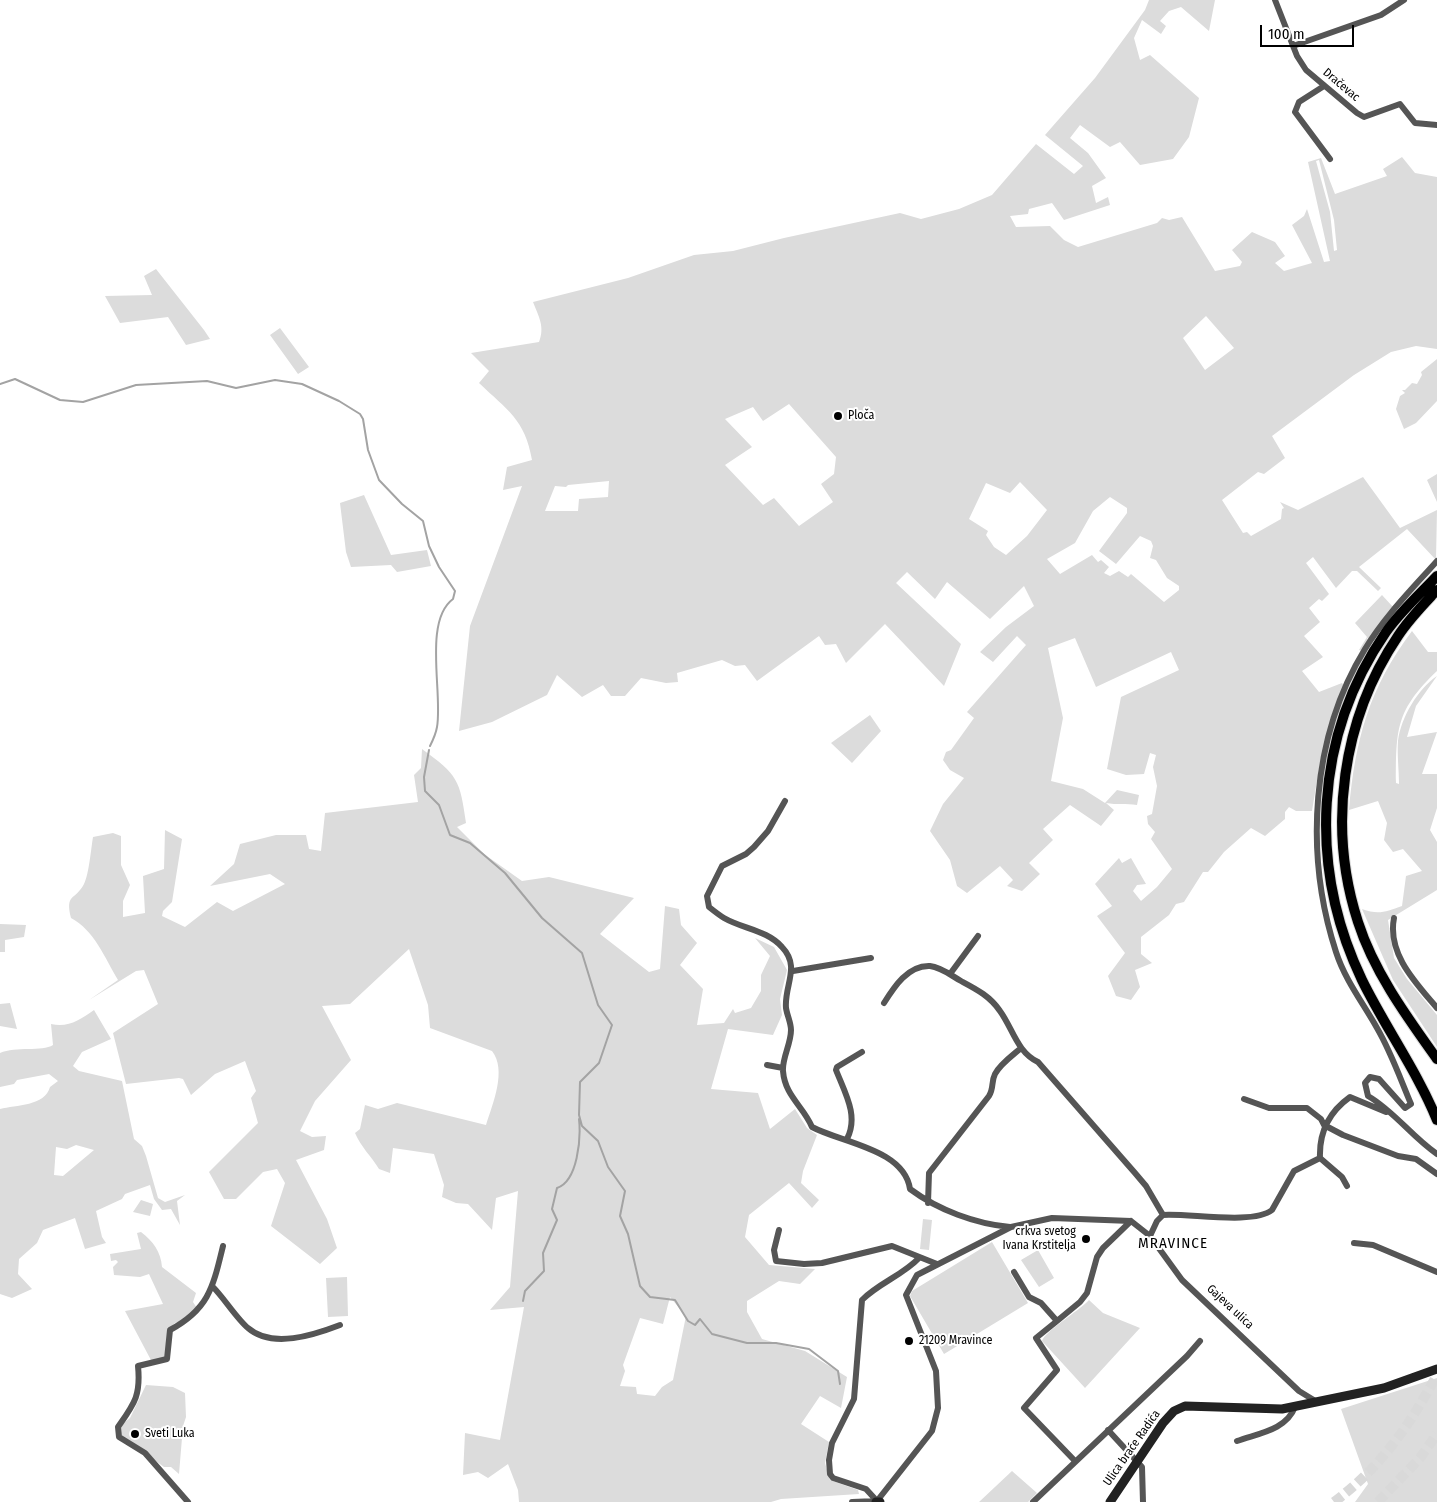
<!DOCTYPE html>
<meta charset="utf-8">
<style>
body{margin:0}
#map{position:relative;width:1437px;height:1502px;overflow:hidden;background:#fff;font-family:"Fira Sans Condensed",sans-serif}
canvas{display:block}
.scale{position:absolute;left:1260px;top:25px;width:94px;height:22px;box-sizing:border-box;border:2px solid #000;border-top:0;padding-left:6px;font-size:15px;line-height:18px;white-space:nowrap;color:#000;-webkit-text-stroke:4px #fff;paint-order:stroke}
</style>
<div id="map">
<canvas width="1437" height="1502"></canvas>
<div class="scale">100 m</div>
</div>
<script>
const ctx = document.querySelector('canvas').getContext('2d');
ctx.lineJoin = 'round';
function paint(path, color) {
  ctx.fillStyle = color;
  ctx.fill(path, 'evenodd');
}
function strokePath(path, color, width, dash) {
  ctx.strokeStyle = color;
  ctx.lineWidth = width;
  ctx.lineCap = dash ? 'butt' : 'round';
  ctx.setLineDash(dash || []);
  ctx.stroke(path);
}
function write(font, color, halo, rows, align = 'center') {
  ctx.font = font + ' "Fira Sans Condensed",sans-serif';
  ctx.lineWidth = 4;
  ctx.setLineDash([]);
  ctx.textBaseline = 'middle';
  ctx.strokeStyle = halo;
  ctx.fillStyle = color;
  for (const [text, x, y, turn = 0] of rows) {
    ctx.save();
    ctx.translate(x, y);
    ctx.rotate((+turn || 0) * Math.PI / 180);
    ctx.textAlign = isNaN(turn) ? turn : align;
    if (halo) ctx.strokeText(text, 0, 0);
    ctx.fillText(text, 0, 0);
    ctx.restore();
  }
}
paint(new Path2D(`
 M 1149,0 L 1215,0 L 1209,31 L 1181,7 L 1169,11 L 1160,21 L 1166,26 L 1161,34 L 1142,20 L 1134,38 L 1140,60 L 1150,55 L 1199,98 L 1189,137 L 1173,159 L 1140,165 L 1120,142 L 1110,147 L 1080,125 L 1070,138 L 1088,153 L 1106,178 L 1092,186 L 1096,203 L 1108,197 L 1110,205 L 1064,220 L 1052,203 L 1029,209 L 1028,214 L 1010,216 L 1016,227 L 1050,226 L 1064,240 L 1078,247 L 1157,223 L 1162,218 L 1169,220 L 1182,217 L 1215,271 L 1240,266 L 1242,262 L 1232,250 L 1252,232 L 1275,242 L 1285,256 L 1275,263 L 1284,271 L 1312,263 L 1292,225 L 1304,216 L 1307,209 L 1324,262 L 1330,261 L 1308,162 L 1321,158 L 1335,194 L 1387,176 L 1383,169 L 1402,157 L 1415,173 L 1437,177 L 1437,349 L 1416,346 L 1391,352 L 1354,375 L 1272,436 L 1285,458 L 1264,474 L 1258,472 L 1222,500 L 1243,533 L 1247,532 L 1251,536 L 1281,519 L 1282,509 L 1284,508 L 1280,502 L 1298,510 L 1363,477 L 1400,528 L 1437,510 L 1436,560 L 1407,529 L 1359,567 L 1381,588 L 1378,591 L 1357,571 L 1352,571 L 1336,588 L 1313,557 L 1306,563 L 1329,594 L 1322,601 L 1319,599 L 1309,608 L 1320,622 L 1304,636 L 1323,657 L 1302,671 L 1319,692 L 1342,683 L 1344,686 L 1331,717 L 1320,762 L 1312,811 L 1296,811 L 1289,807 L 1285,812 L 1285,819 L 1265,836 L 1251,828 L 1224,852 L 1208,872 L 1203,872 L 1184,902 L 1176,904 L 1169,915 L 1141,937 L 1141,954 L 1152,963 L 1135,970 L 1140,987 L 1131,1000 L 1116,996 L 1108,976 L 1125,953 L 1097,916 L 1112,906 L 1095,884 L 1119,858 L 1122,863 L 1131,858 L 1146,884 L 1137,885 L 1133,891 L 1141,901 L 1157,887 L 1172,869 L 1151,839 L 1155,832 L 1148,824 L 1147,816 L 1152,814 L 1157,786 L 1153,767 L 1156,755 L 1150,753 L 1144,774 L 1126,775 L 1107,769 L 1121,697 L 1179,670 L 1171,652 L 1096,687 L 1075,638 L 1048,648 L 1063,718 L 1051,781 L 1083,789 L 1105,803 L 1117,790 L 1139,795 L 1137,805 C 1126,803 1117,805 1106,803 L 1114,810 L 1101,826 L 1070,805 L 1043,829 L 1053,840 L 1029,863 L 1040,874 L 1022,891 L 1007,886 L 1013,880 L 1000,866 L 967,893 L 957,886 L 950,860 L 930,831 L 943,804 L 964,778 L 950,770 L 943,760 L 946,752 L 951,750 L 974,718 L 967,712 L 1026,645 L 1017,636 L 993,662 L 980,652 L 1006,627 L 1034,606 L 1024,586 L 990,619 L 947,582 L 935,599 L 907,572 L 896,583 L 961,644 L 944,686 L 885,624 L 846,663 L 836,644 L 825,645 L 819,636 L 757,681 L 745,665 L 735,666 L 722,660 L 677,673 L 678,682 L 666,683 L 641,678 L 625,696 L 611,696 L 603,685 L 582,697 L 557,675 L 547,695 L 492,722 L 459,731 L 470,626 L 522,486 L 503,490 L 507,467 L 532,460 C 525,419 507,410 479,383 L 489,371 L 471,353 L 539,342 C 545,327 539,317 533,302 L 628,278 L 694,255 L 733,251 L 784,238 L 900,213 L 921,219 L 959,209 L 992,195 L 1036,144 L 1074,174 L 1083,166 L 1045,135 L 1095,78 L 1145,10 ZM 1319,160 L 1334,220 L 1337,250 L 1334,251 L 1330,212 L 1316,161 ZM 1206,316 L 1234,348 L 1205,370 L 1183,338 ZM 789,404 L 836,457 L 834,474 L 821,484 L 833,502 L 799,526 L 774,498 L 763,505 L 725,465 L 752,447 L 725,419 L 753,407 L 763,421 ZM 609,481 L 608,497 L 579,499 L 578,511 L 545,511 L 555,486 L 566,487 L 568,485 ZM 1020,482 L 1047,510 L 1027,536 L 1006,555 L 994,547 L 986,535 L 988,531 L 969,519 L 986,483 L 1010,493 ZM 1110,497 L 1127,508 L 1127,513 L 1099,551 L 1116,564 L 1140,536 L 1151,541 L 1153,546 L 1150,558 L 1156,560 L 1167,578 L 1179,586 L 1179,590 L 1164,602 L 1131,574 L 1128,577 L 1119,571 L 1110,576 L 1104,573 L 1109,567 L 1101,560 L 1098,562 L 1092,555 L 1060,574 L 1047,559 L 1075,543 L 1093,511 Z
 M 156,269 L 204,330 L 210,339 L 186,345 L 168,317 L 120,323 L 105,296 L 152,295 L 144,276 Z
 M 280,328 L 309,367 L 298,374 L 270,335 Z
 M 1437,359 L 1437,401 L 1416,423 L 1404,429 L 1396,409 L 1400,396 L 1405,393 L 1402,390 L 1405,390 L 1412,383 L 1417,384 L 1422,375 L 1421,372 Z
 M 1437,474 L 1437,502 L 1427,480 Z
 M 364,495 L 391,555 L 427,550 L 431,566 L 397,572 L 391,565 L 351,567 L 346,552 L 340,503 Z
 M 1382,595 L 1393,607 L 1369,639 L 1367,638 L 1368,640 L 1362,651 L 1359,650 L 1367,637 L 1355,623 Z
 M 1412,631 L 1428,652 L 1437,652 L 1437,671 C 1396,710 1396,729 1396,783 L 1399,784 C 1399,770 1397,755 1398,741 C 1401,717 1418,689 1437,676 L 1416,706 L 1407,737 L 1437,732 L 1422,774 L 1437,774 L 1437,808 L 1430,830 L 1437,842 L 1437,890 L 1388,920 L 1394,958 L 1407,979 L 1437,1015 L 1437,1047 L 1393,980 L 1362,909 C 1378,915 1386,912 1402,906 L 1406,876 L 1422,871 L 1403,849 L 1393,852 L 1384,840 L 1387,823 L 1378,801 L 1349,810 C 1355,740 1369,688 1412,631 Z
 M 870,715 L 881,731 L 852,763 L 831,743 Z
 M 422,749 C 458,775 460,780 466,823 L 457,827 L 484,854 L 522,881 L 549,877 L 634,898 L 600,934 L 649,972 L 660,969 L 665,906 L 679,909 L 681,925 L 697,943 L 680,965 L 703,989 L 697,1025 L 724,1023 L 733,1009 L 735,1013 L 751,1008 L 761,991 L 761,975 L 770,956 L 755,938 L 774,947 L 787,970 L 780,999 L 782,1015 L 773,1035 L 728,1029 L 711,1089 L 758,1093 L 770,1129 L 795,1109 L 807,1128 L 817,1135 L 803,1171 L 801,1183 L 819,1200 L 812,1208 L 789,1183 L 749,1215 L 745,1237 L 769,1265 L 815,1269 L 800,1284 L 779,1281 L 747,1301 L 747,1312 L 762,1339 L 805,1351 L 847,1377 L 841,1408 L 820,1396 L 801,1424 L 829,1442 L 825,1463 L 830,1480 L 858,1490 L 859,1494 L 781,1499 L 771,1502 L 519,1502 L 518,1490 L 508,1464 L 488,1478 L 478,1472 L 463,1475 L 465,1433 L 500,1440 L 524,1307 L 490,1310 L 510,1287 L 518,1191 L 496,1198 L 492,1230 L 468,1204 L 456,1203 L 442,1197 L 444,1185 L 434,1154 L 393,1148 L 390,1173 L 379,1169 C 371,1156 361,1147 355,1133 L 360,1129 L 365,1105 L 378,1109 L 397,1103 L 486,1125 C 493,1103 507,1070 492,1051 L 430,1028 L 428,1005 L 409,949 L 350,1004 L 322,1006 L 351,1060 L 315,1101 L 300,1131 L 312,1137 L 326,1136 L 324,1150 L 296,1160 L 327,1219 L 337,1248 L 320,1264 L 271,1226 L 285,1183 L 277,1169 L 263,1172 L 236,1199 L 224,1199 L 209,1172 L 258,1123 L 251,1098 L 256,1091 L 245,1061 L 215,1074 L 191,1095 L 183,1079 L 179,1078 L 126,1084 L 113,1033 L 158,1004 L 144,970 L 136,971 L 89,1000 L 118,980 C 105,958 94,930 71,918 C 65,893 75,901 84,884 C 89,874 91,849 93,837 L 113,833 L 121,836 L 121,865 L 130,885 L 123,901 L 123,917 L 145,913 L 143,876 L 164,869 L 165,830 L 182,839 L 172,902 L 163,911 L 162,916 L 185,927 L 217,902 L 233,911 L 285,884 L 270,874 L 210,886 L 234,864 L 240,844 L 276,835 L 306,835 L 309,849 L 321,851 L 325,813 L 418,802 L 414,775 L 421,768 ZM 670,1297 L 686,1316 L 673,1380 L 662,1387 L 655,1396 L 637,1394 L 636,1387 L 620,1386 L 625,1371 L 623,1365 L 640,1318 L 663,1324 Z
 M 0,924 L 26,925 L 24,937 L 5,940 L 5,952 L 0,952 Z
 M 10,1003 L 17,1029 L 0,1026 L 0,1004 Z
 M 94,1010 L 111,1039 L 82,1052 L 73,1066 L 79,1071 L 122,1081 L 134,1139 L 142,1146 L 146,1156 L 158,1198 L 165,1202 L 185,1195 L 177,1201 L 180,1225 L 171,1209 L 162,1210 L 154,1199 L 150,1185 L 125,1194 L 122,1199 L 96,1211 L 102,1237 L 106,1243 L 85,1249 L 75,1218 L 43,1230 L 37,1243 L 19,1259 L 18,1274 L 32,1289 L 12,1298 L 0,1294 L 0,1109 C 16,1105 45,1106 50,1087 L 58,1081 L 49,1074 L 17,1080 L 14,1084 L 0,1087 L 0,1053 C 16,1046 42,1052 53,1045 L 51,1024 C 68,1028 80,1020 94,1010 ZM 76,1145 L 94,1150 L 63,1176 L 54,1175 L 56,1147 L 67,1149 Z
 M 141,1200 L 153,1204 L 150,1216 L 133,1212 Z
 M 923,1219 L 932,1220 L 929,1250 L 920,1249 Z
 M 141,1232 C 153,1241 161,1252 162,1267 L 196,1293 L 193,1302 L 197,1308 L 185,1320 L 175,1323 L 171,1327 L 165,1358 L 152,1362 L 125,1311 L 163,1304 L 149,1274 L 140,1277 L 114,1275 L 113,1267 L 118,1262 L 116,1260 L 111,1261 L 110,1254 L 141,1249 L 137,1233 Z
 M 992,1242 L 1028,1303 L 944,1354 L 910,1296 L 912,1291 Z
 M 1038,1250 L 1054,1278 L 1039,1287 L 1021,1260 Z
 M 347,1277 L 348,1316 L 328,1317 L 326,1278 Z
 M 1089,1300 L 1103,1313 L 1140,1328 L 1085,1388 L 1042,1341 C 1045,1331 1079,1311 1089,1300 Z
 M 1437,1378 L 1437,1502 L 1355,1502 L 1368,1484 L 1341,1409 Z
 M 146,1385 L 173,1387 L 185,1393 L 186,1417 L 183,1426 L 179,1474 L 171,1467 L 164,1467 L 121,1435 L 120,1426 L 130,1418 Z
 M 1012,1471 L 1037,1493 L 1028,1502 L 979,1502 Z`), '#dcdcdc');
strokePath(new Path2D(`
 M 0,384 L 15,379 L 60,400 L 83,402 L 136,385 L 207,381 L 236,388 L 275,380 L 302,384 L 339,401 L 360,414 L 363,419 L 368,450 L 379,480 L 402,504 L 423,521 L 429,546 L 439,567 L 455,591 L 453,599 C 423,621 443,694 437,727 C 436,733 433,740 430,746
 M 429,750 L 424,777 L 425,791 L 439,805 L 450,835 L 470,843 L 505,873 L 542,918 L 582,953 L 598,1005 L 612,1025 L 599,1063 L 580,1082 L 579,1115 L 582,1126 L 598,1141 L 608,1167 L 625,1191 L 620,1216 L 628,1234 L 640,1286 L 650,1297 L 675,1300 L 688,1321 L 695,1325 L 700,1319 L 712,1334 L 747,1343 L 776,1343 L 809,1349 L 838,1371 L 840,1384
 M 523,1301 L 525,1291 L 544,1271 L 543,1253 L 557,1220 L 552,1209 L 557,1188 C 578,1181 581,1138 579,1119`), '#a3a3a3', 2);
strokePath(new Path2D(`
 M 1334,1502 C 1381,1467 1409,1426 1437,1375
 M 1378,1502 L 1420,1458 L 1437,1434`), '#d9d9d9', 10, [10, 5]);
const trunk = new Path2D(`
 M 1437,576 C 1420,594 1400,612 1386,632 C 1314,736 1308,867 1362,980 C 1385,1027 1417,1071 1437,1120
 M 1437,590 C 1423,605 1409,619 1398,636 C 1342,719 1327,827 1358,922 C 1374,972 1407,1017 1437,1059`);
strokePath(trunk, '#dbdbdb', 12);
strokePath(new Path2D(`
 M 1275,0 L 1297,56 L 1306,70 L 1357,113 L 1364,117 L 1400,104 L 1415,123 L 1437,125
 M 1293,46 L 1381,15 L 1404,0
 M 1324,86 L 1299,102 L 1295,112 L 1330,159
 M 1437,561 C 1412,589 1385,616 1365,649 C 1311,737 1304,854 1336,952 C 1345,980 1363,1003 1377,1028 C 1391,1052 1400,1078 1411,1104 L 1405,1108 L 1379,1079 L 1370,1077 L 1365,1083 L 1368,1096 C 1394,1111 1412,1137 1437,1154
 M 785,801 L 768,831 L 754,847 L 746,854 L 722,866 L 707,896 L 709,907 C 714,911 719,915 724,918 C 743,929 767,930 782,947 C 801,967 784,985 786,1008 C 787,1015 791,1023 791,1030 C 791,1044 782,1058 783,1071 C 785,1096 803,1106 812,1127 C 842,1143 904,1149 910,1189 C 938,1210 976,1224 1010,1227
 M 1394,918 C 1387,954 1416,983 1437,1008
 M 793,971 L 871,958
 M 950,974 L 978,936
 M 884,1003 C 894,987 908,965 930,966 C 941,967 952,976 961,981 C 976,989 990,996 1000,1011 C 1013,1029 1017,1052 1038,1062 L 1135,1173 L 1146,1186 L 1163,1215 C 1189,1213 1253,1225 1272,1210 L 1294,1171 L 1320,1158 L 1342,1177 L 1347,1186
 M 767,1065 L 783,1068
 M 1244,1099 L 1269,1108 L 1307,1108 L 1321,1119 L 1324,1125 L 1343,1135 L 1398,1156 L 1416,1159 L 1437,1174
 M 847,1139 C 859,1116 845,1093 836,1070 L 837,1067 L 862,1052
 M 1320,1158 C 1319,1133 1329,1112 1350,1097 L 1386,1112
 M 928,1203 L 929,1173 L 989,1096 C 994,1088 991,1082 995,1074 C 1000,1064 1013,1055 1021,1048
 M 779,1230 L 774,1250 L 776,1261 L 804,1264 L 822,1263 L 892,1246 L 937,1264
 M 1150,1236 L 1157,1221 L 1163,1215
 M 1354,1243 L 1373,1245 L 1437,1272
 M 1014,1272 L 1029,1297 L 1041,1303 L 1057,1321 L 1036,1338 L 1057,1370 L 1024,1408 L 1075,1461
 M 213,1287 C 224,1298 237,1319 248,1328 C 272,1349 314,1335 340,1325
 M 1057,1321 L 1080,1302 L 1087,1293 L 1097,1257 L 1103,1248 L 1131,1221
 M 1108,1430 L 1142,1467 L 1143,1502
 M 1237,1441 C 1259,1433 1286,1430 1295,1407
 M 877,1501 L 932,1431 L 938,1408 L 936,1371 L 906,1295 L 917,1275 L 1011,1227 L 1052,1218 L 1131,1221 L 1150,1236 L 1182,1280 L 1299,1391 L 1317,1402
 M 877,1501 L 866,1489 L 833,1478 L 830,1474 L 829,1460 L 832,1443 L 854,1399 L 862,1300 C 879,1283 903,1275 919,1258
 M 188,1502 L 145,1453 L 119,1437 L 118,1427 C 134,1404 141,1396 138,1366 L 167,1359 L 170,1330 C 209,1309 213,1287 223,1246
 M 852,1502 L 877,1501
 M 1033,1502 L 1187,1356 L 1200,1341`), '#555', 6);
strokePath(new Path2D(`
 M 876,1502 L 880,1502
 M 1110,1502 L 1163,1423 L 1174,1411 L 1185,1406 L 1282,1409 L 1384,1388 L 1437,1369`), '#222', 9);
strokePath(trunk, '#000', 10);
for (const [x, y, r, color] of [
 [838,416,5,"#000"],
 [1086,1239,5,"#000"],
 [909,1341,5,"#000"],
 [135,1434,5,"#000"]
]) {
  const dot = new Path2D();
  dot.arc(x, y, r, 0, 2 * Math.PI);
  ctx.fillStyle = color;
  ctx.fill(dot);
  strokePath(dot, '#fff', 2);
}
write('12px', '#000', '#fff', [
 ["Dračevac",1341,85,40],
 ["Gajeva ulica",1230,1307,43],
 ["Ulica braće Radića",1132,1448,-55]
]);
write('12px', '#000', '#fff', [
 ["Ploča",848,416],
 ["crkva svetog",1076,1232,"right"],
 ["Ivana Krstitelja",1076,1246,"right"],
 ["21209 Mravince",919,1341],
 ["Sveti Luka",145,1434]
], 'left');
ctx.letterSpacing = '1px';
write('15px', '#000', '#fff', [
 ["MRAVINCE",1173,1244]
]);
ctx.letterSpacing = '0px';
</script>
